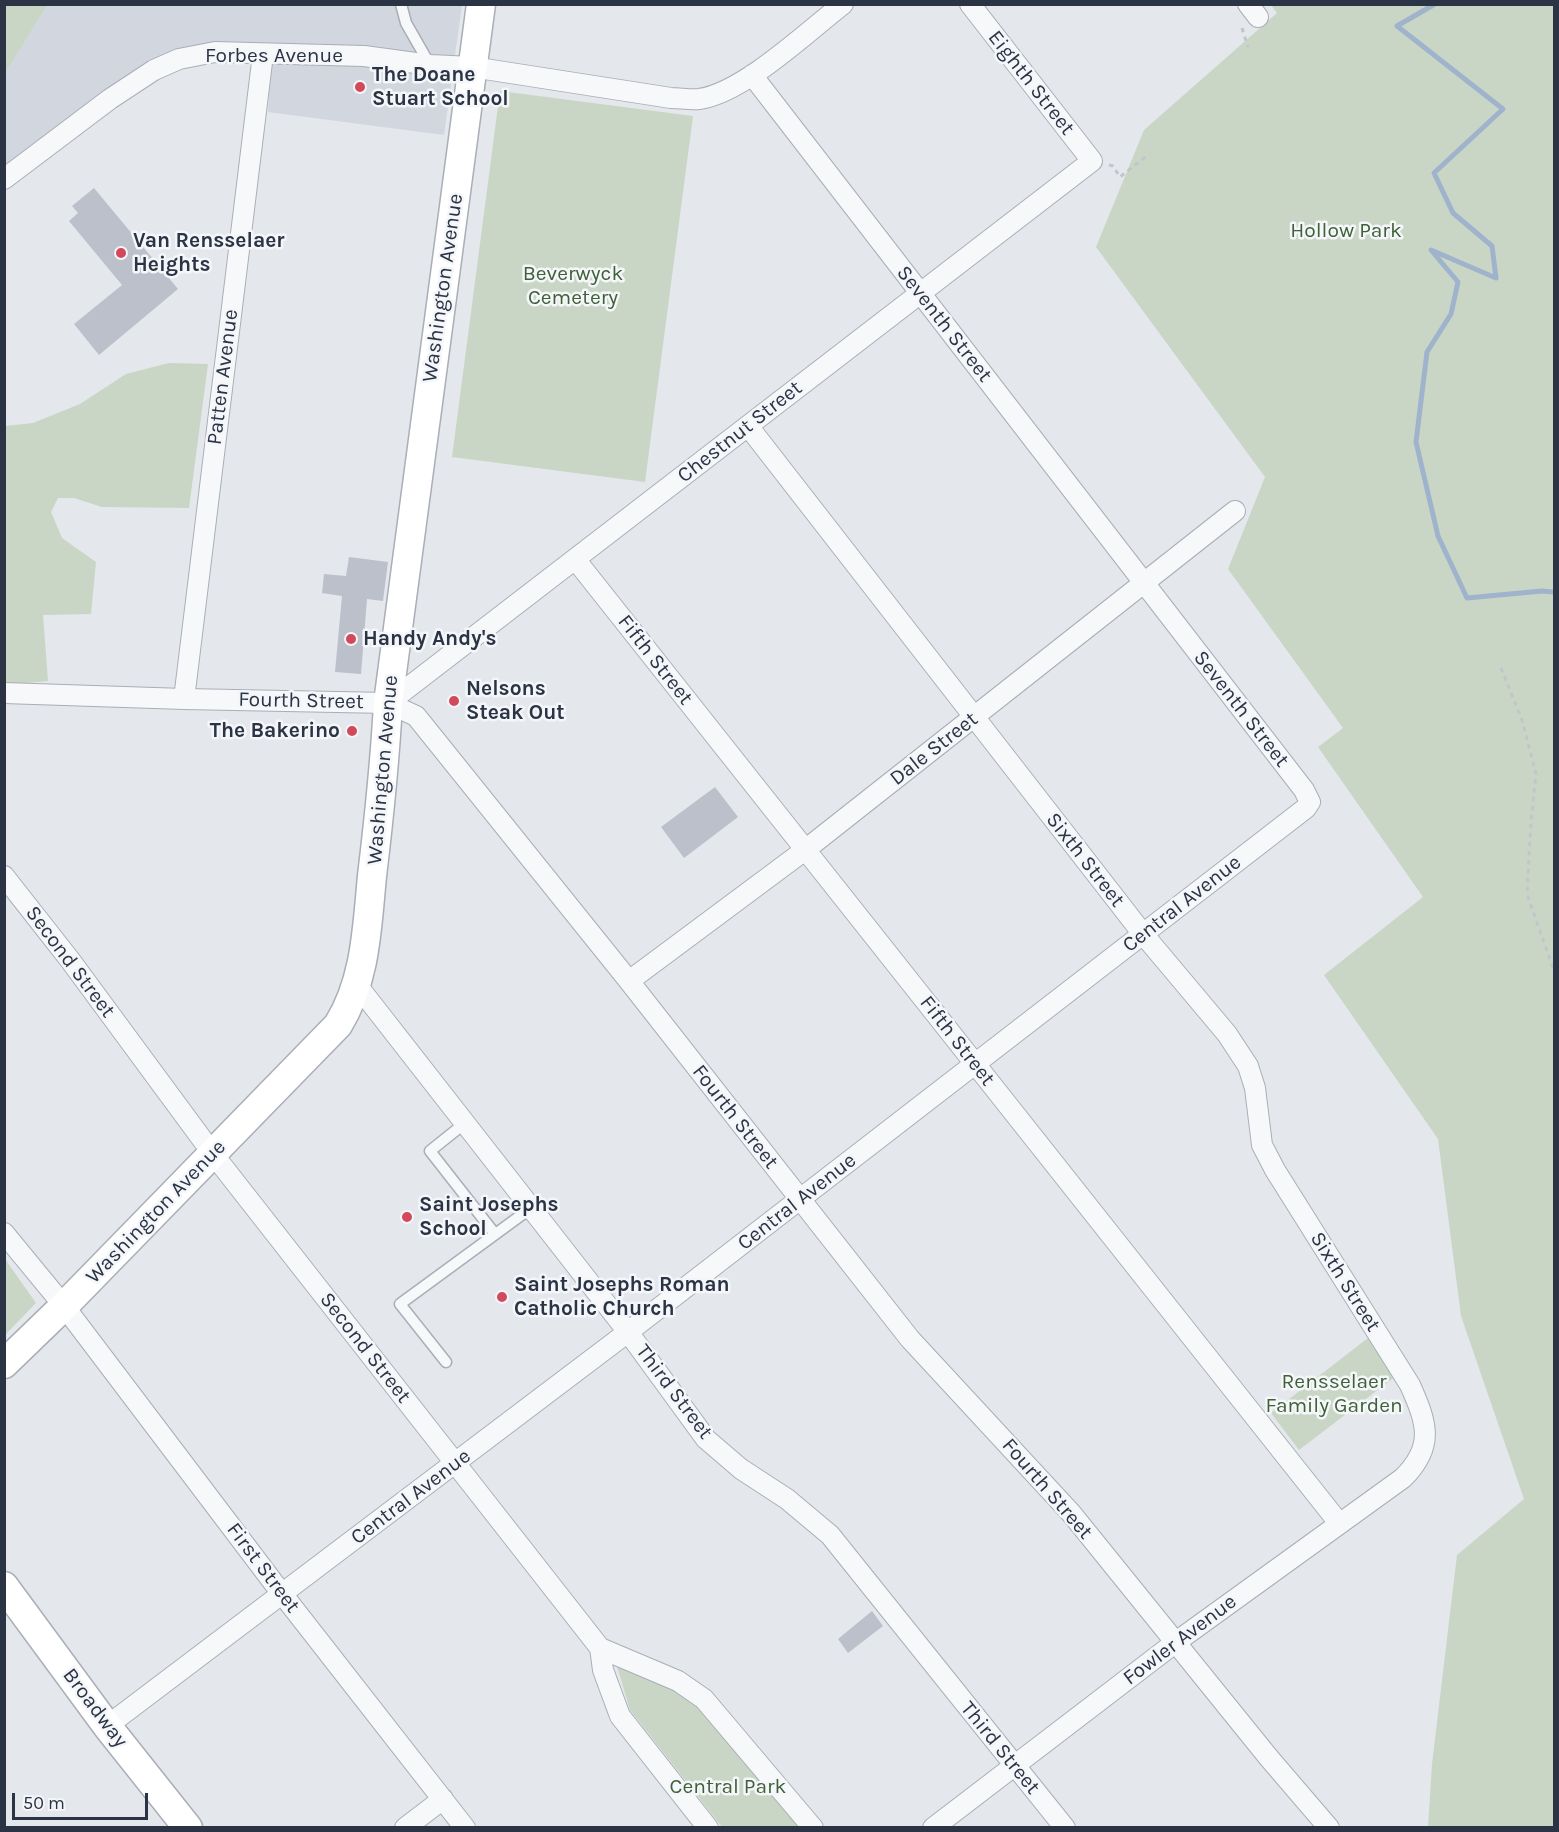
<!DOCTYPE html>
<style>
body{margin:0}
#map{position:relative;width:1559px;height:1832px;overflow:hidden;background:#e4e7ec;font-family:Karla,sans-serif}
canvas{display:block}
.frame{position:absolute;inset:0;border:6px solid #2b3445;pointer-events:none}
.scale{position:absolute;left:12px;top:1793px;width:136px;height:27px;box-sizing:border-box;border:3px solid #2b3445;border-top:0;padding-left:8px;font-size:18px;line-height:21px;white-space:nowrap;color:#2b3445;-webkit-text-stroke:4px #f4f6f9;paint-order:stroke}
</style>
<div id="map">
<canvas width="1559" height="1832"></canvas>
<div class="frame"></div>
<div class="scale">50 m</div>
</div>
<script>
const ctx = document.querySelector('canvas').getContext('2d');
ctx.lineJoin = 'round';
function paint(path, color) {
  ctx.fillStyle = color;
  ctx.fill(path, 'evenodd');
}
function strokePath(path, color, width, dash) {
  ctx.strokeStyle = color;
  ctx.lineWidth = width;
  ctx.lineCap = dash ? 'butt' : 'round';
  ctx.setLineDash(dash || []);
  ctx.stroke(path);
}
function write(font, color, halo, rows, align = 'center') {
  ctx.font = font + ' Karla,sans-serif';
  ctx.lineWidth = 5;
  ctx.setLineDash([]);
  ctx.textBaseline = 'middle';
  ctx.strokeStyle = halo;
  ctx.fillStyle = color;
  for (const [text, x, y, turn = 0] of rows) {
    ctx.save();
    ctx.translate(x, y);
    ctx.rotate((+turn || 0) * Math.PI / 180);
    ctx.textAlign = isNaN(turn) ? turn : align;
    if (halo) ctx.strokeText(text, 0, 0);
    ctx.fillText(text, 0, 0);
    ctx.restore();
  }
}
paint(new Path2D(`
 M 5,5 L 462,5 L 444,135 L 268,112 L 272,44 L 218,42 L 182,50 L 5,168 Z`), '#d2d6de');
paint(new Path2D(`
 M 5,4 L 47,5 L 5,73 L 4,5 Z
 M 1271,5 L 1554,5 L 1554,1827 L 1428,1827 L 1432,1764 L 1457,1555 L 1524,1499 L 1461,1316 L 1438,1139 L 1324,975 L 1423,897 L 1318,747 L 1343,728 L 1228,569 L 1265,477 L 1096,247 L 1144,130 L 1277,13 Z
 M 500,91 L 693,116 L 645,482 L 452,457 Z
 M 169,363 L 208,364 L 189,508 L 102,507 L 74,498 L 58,498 L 51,512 L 62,538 L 96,562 L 91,614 L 43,615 L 48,681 L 5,685 L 5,426 L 33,423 L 80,404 L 126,374 Z
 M 5,1259 L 36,1303 L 5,1335 L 4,1335 Z
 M 1368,1338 L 1396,1376 L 1299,1450 L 1271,1413 Z
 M 617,1666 L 655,1680 L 684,1693 L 705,1711 L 798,1827 L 722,1827 L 630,1710 Z`), '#c9d6c5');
strokePath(new Path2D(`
 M 1435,4 L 1397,26 L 1503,109 L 1434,173 L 1453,213 L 1492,246 L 1496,278 L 1431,250 L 1458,282 L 1451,314 L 1427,352 L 1416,442 L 1438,536 L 1467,598 L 1542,591 L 1554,592`), '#9fb4cc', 5);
paint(new Path2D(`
 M 94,188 L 178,289 L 99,355 L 74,324 L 122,285 L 69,221 L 78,213 L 72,206 Z
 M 349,557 L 388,562 L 383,601 L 367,599 L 361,674 L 335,672 L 342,596 L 322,593 L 324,574 L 346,576 Z
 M 715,787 L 738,817 L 684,858 L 661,827 Z
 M 872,1611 L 883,1626 L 848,1653 L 838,1639 Z`), '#bbc0ca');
const lane = new Path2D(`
 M 401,4 L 406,23 L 430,65
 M 465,1123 L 430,1151 L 495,1234
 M 446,1362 L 400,1304 L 531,1208`);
const street = new Path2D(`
 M 1248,4 L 1258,17
 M 4,179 L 110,99 L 154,70 L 179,59 L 215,52 L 364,56 L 430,65 L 472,67 L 671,98 C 680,98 690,100 699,99 C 743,93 807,32 843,4
 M 748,426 L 1143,934 L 1227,1034 L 1248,1066 L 1255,1088 L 1262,1145 L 1275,1170 L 1410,1385 C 1427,1423 1435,1446 1403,1478 L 1176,1642 L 933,1828
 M 575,559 L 1339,1523
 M 4,693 L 184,699 L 388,703 L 416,716 L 629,981 L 910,1339 L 1071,1513 L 1269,1758 L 1329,1828
 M 184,699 L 263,54
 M 388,703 L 1092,161 L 970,4
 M 4,876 L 70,960 L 213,1154 L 600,1648 L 603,1670 L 620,1716 L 708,1828
 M 629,981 L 805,850 L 1235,511
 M 357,985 L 628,1332 L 706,1439 L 741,1469 L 787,1499 L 830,1535 L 1065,1828
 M 4,1233 L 64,1306 L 276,1586 L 465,1828
 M 600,1648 L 678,1681 L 704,1699 L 813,1828
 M 107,1726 L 628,1332 L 1306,808 L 1310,802 L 1304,790 L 752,75
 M 405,1828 L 443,1799`);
const secondary = new Path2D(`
 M 4,1364 L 64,1306 L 338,1025 C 366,980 367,927 372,876 C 379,818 385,761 388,703 L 481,4
 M 4,1586 L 107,1726 L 188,1828`);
strokePath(lane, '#a9aeb7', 13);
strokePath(street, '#a9aeb7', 22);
strokePath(secondary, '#a9aeb7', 31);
strokePath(new Path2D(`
 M 1242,28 L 1248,47
 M 1109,165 L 1113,166 L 1120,177 L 1149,154
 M 1501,668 L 1522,720 L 1536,774 L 1531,821 L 1527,894 L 1554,971`), '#c2c5cb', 3, [4.5, 4.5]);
strokePath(lane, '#f7f8fa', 10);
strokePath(street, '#f7f8fa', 20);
strokePath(secondary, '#fff', 28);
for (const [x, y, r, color] of [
 [360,87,6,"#d1495b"],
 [121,253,6,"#d1495b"],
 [351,639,6,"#d1495b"],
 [454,701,6,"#d1495b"],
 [352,731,6,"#d1495b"],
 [407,1217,6,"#d1495b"],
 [502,1297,6,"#d1495b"]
]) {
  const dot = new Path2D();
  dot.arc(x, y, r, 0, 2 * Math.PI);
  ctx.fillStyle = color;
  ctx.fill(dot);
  strokePath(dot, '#f4f6f9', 2);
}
write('21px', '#2b3445', '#f4f6f9', [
 ["Forbes Avenue",274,56],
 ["Eighth Street",1031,83,52],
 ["Washington Avenue",443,288,-82],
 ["Seventh Street",944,324,52],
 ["Patten Avenue",223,377,-83],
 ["Chestnut Street",740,432,-38],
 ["Fifth Street",655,660,52],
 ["Fourth Street",301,701,1],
 ["Seventh Street",1241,709,52],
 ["Dale Street",934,749,-38],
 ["Washington Avenue",383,770,-85],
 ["Sixth Street",1085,860,52],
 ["Central Avenue",1182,904,-38],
 ["Second Street",70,962,53],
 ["Fifth Street",957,1041,52],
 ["Fourth Street",735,1117,52],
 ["Central Avenue",797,1202,-38],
 ["Washington Avenue",156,1212,-46],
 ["Sixth Street",1345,1282,58],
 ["Second Street",365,1348,52],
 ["Third Street",674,1392,53],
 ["Fourth Street",1047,1489,49],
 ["Central Avenue",411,1497,-37],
 ["First Street",263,1568,53],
 ["Fowler Avenue",1180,1640,-37],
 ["Broadway",95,1708,53],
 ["Third Street",1000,1748,51]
]);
write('bold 21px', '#2b3445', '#f4f6f9', [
 ["The Doane",372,75],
 ["Stuart School",372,99],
 ["Van Rensselaer",133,241],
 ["Heights",133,265],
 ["Handy Andy's",363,639],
 ["Nelsons",466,689],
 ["Steak Out",466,713],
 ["The Bakerino",340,731,"right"],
 ["Saint Josephs",419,1205],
 ["School",419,1229],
 ["Saint Josephs Roman",514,1285],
 ["Catholic Church",514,1309]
], 'left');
write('21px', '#3f6138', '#f4f6f9', [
 ["Hollow Park",1346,231],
 ["Beverwyck",573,274],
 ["Cemetery",573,298],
 ["Rensselaer",1334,1382],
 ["Family Garden",1334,1406],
 ["Central Park",728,1787]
]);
</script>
